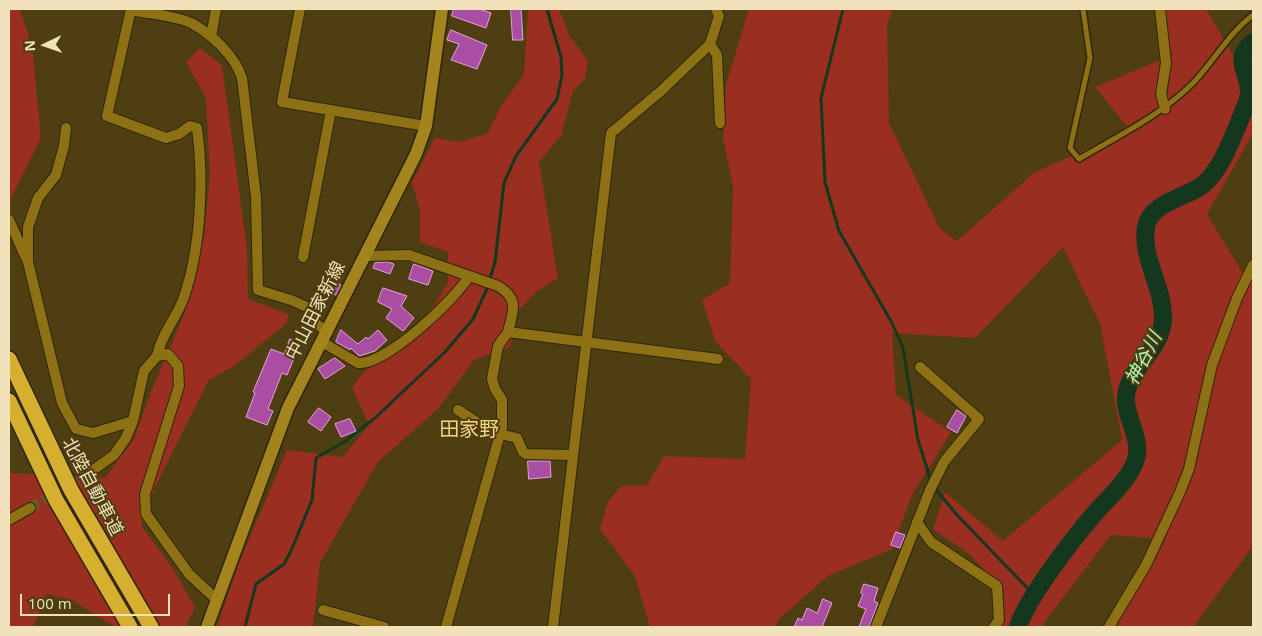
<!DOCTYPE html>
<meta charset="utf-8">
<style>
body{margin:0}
#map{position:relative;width:1262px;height:636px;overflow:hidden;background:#4e3e11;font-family:"Open Sans",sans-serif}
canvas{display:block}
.frame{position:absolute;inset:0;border:10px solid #f1e2ba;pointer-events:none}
.north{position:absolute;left:20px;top:20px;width:50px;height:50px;-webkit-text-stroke:4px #4e3e11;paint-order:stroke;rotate:267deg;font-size:14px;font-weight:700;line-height:20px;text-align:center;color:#f1e2ba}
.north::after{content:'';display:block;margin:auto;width:18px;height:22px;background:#f1e2ba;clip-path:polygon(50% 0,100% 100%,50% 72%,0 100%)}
.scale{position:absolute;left:20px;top:594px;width:150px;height:22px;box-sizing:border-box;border:2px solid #f1e2ba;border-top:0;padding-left:6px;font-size:15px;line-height:18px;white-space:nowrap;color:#f1e2ba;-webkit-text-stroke:4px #4e3e11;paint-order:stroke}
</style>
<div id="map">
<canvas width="1262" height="636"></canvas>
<div class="frame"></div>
<div class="north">N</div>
<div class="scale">100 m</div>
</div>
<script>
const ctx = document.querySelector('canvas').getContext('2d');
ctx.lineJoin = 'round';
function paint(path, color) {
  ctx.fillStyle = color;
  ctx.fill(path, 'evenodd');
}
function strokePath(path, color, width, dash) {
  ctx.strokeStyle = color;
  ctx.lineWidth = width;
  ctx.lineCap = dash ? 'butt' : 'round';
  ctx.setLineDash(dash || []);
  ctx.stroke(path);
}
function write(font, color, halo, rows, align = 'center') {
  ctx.font = font + ' "Open Sans","Noto Sans JP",sans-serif';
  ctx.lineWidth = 4;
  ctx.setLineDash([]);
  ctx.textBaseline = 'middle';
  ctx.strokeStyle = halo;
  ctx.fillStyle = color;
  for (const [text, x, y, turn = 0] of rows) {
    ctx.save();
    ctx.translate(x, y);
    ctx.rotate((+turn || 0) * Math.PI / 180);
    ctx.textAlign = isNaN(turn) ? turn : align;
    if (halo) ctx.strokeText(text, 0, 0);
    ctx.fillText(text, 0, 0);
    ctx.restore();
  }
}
paint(new Path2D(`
 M 9,9 L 20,9 L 32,46 L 41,138 L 11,198 L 9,255 Z
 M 528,9 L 559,9 L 569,35 L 588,61 L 585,79 L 573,91 L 561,136 L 539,162 L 558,278 L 536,292 L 519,310 L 510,347 L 474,360 L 438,409 L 378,462 L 320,563 L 313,627 L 217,627 L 239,563 L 287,450 L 343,457 L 369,425 L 352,388 L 363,372 L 411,342 L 448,283 L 448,252 L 420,242 L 420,211 L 412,182 L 435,138 L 460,142 L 488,133 L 500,108 L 524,74 Z
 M 749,9 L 893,9 L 887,25 L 889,123 L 940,229 L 957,241 L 1035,172 L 1130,130 L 1095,87 L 1173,55 L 1154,9 L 1206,9 L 1253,89 L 1253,133 L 1207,214 L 1244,275 L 1253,265 L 1253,546 L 1193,627 L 1116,627 L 1166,539 L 1111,535 L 1041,627 L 1002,627 L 1004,590 L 968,553 L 933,529 L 945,492 L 1003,541 L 1122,440 L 1100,324 L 1063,247 L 975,338 L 892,333 L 896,395 L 951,432 L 912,495 L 892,549 L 828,576 L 780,618 L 775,627 L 650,627 L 635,576 L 600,529 L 608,501 L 622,486 L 647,485 L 664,456 L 745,459 L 751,379 L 715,341 L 702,300 L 730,283 L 733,187 L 723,138 L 726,85 Z
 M 200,48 L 222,65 L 247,249 L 248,299 L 288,314 L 287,323 L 234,366 L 209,380 L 156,485 L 141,525 L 173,569 L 195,607 L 186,627 L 115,627 L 72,600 L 46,594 L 33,627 L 9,627 L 9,473 L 105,478 L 134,439 L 151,392 L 185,312 L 204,237 L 210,176 L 206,98 L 186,62 Z`), '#9a2e21');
strokePath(new Path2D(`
 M 843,9 L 821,98 L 825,182 L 839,231 L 892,323 L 903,348 L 918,440 L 931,481
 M 933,486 L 957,515 L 1034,595
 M 245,627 L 256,584 L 284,564 L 291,551 L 312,500 L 316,458 L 344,442 L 375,418 L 445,352 L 473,319 L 486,291 L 495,262 L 504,183 L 516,156 L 557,99 L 562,75 L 561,57 L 547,9`), '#13381e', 3);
strokePath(new Path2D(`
 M 1018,627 C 1027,598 1074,537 1096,512 C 1109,497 1127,482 1135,462 C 1144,440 1124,418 1126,396 C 1129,367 1162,350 1163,319 C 1164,288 1141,258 1146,227 C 1149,205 1182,198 1198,188 C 1209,182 1216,171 1222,160 C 1227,151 1249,101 1249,93 C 1250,73 1231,59 1253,42`), '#13381e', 18);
const building = new Path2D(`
 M 454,9 L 479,9 L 491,13 L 486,28 L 452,16 Z
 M 511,9 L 521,9 L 523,40 L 513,40 Z
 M 451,30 L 487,45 L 477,69 L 451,60 L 459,44 L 447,40 Z
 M 388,262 L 394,264 L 390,274 L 373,268 L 375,263 Z
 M 414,264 L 433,271 L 428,285 L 409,279 Z
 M 330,280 L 341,285 L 336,295 L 325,290 Z
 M 383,288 L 407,296 L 401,306 L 414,318 L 403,331 L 386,318 L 392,309 L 378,302 Z
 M 341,330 L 358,344 L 366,337 L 368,339 L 378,330 L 387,340 L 375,351 L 359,356 L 351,348 L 350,350 L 336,342 Z
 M 290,339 L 300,344 L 287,375 L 282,373 L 268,409 L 273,411 L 267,425 L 246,417 L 255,393 L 253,392 L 271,349 L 284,354 Z
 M 335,358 L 345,366 L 325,379 L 318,369 Z
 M 319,408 L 331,417 L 321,431 L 308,422 Z
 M 957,410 L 966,416 L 957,433 L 947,427 Z
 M 350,419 L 356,431 L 341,437 L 335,424 Z
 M 528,461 L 550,461 L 551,477 L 529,479 Z
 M 896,532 L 905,535 L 900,548 L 891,545 Z
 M 864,584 L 878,588 L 874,601 L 878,603 L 869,627 L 859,627 L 866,609 L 858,606 L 863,594 L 861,593 Z
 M 823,599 L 832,603 L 822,627 L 794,627 L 798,618 L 802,620 L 807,608 L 817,613 Z`);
paint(building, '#a94ea2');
strokePath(building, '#e5a4de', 1);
strokePath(new Path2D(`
 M 30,508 L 89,473`), '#66572a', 10, [10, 5]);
const lane = new Path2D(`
 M 1083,9 L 1090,58 L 1070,148 L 1079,159 C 1118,136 1160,116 1193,83 C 1214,61 1229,33 1253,15`);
const street = new Path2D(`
 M 131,9 L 107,116 L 166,138 L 179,134 L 190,126 L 197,128 C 204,180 201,247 184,297 C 177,318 161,334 157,356
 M 300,9 L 282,102 L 426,126
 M 1160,9 L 1166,63 L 1161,94 L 1165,109
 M 131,10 C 149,14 174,15 191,23 C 212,34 235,56 242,78 L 256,197 L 258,290 L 291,300 L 309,308 L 315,323 L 328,332
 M 211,37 L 216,9
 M 710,44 L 717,55 L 720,123
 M 66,128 L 64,146 L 56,175 L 38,198 L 28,227 L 28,262 L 62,403 L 76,429 L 93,433 L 133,421
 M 9,220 L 26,258
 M 364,256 L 409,255 L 498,286 C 520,299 513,311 508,332 L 718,359
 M 303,257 L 331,110
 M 322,342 L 358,363 C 385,366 456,299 469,276
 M 458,410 L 499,437
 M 500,434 L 517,438 L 523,452 L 526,454 L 573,455
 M 89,473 L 114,455 L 126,438 L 133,421 L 144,371 L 157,356 L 168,354 L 178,366 L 179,386 L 145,494 L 146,514 L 189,574 L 217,600
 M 9,520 L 30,508
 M 917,522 L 931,542 L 997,586 L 999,620 L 994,627
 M 323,610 L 384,627
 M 446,627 L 502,427 L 502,400 L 495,389 L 492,379 L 498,346 L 508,332
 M 553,627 L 611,133 L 661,91 L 710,44 L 719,16 L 716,9
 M 876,627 L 930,490 L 944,462 L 979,419 L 920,367
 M 1109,627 L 1146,565 L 1180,492 L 1189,469 L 1212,365 L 1237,298 L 1253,265`);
const secondary = new Path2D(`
 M 207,627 L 288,408 L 416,154 L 426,126 L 442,9`);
const highway = new Path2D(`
 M 9,359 L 71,490 L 151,627
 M 9,401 L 56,500 L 130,627`);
strokePath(lane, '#2f260b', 8);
strokePath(street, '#2f260b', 12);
strokePath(secondary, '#2f260b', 15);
strokePath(highway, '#2f260b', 18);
strokePath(lane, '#8e7114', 5);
strokePath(street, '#8e7114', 10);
strokePath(secondary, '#a4841c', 12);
strokePath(highway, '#d7af30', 15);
write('18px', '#f1e2ba', '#4e3e11', [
 ["中山田家新線",316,311,-63],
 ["北陸自動車道",92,487,62]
]);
write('italic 19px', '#abf9bc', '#4e3e11', [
 ["神谷川",1144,359,-63]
]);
write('20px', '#f3d581', '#4e3e11', [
 ["田家野",469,430]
]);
</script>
